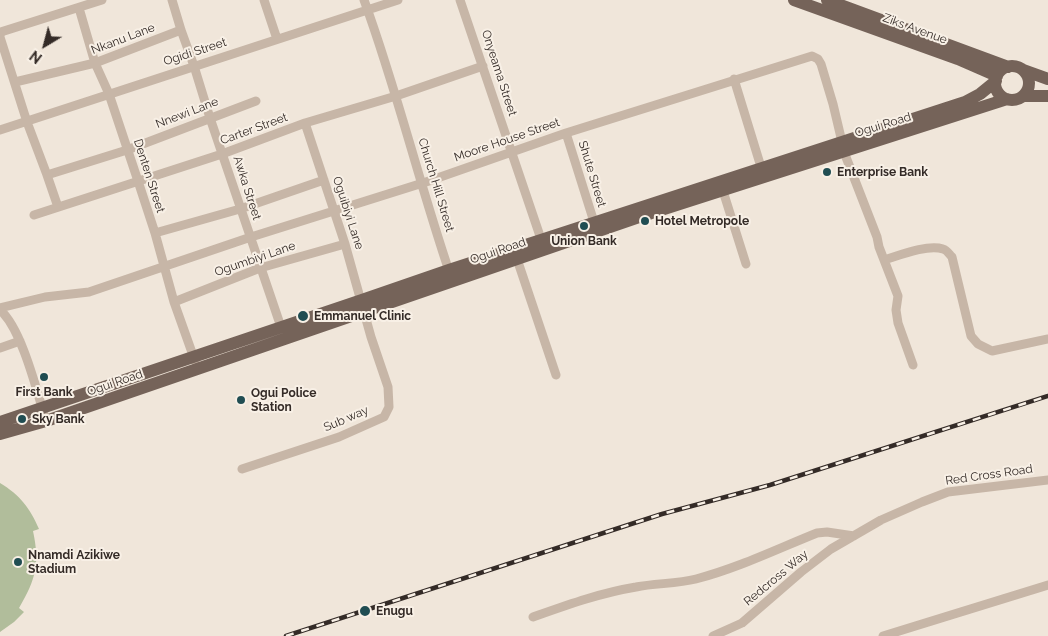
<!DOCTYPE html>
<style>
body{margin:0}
#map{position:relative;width:1048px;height:636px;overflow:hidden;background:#f0e6da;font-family:Raleway,sans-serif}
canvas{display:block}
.north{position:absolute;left:20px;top:20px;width:50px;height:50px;-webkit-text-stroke:4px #f8f0e6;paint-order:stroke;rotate:217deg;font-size:14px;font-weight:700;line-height:20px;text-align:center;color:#342b27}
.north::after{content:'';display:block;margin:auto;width:18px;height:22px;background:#342b27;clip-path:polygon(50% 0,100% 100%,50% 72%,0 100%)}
</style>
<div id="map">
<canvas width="1048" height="636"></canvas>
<div class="north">N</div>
</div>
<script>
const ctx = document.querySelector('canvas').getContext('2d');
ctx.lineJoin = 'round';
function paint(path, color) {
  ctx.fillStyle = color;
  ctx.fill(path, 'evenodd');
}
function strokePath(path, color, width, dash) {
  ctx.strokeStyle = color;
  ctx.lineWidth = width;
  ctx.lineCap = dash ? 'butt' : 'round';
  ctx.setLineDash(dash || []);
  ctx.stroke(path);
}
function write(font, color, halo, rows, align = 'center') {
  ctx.font = font + ' Raleway,sans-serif';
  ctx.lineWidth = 4;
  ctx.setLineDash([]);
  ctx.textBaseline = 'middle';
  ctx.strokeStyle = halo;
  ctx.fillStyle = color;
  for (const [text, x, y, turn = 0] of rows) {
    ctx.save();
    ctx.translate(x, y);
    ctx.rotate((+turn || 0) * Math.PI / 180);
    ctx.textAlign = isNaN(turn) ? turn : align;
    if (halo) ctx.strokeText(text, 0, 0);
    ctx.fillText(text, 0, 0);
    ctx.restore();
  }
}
paint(new Path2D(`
 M 0,483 C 20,495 30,508 39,529 L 33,531 C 40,564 36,579 19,608 L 24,612 L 14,622 L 0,632 Z`), '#b1bd9b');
strokePath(new Path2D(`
 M 172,0 L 181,30 L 194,66 L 210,118 L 281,327
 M 264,0 L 277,39
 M 364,0 C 397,90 419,183 450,274
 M 460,0 L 541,239
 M 79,8 L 95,63 L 109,94 L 138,181 L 155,233 L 174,302 L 195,361
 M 0,36 L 1,32 L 102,0
 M 0,37 L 27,122 L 47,175 L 127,150 L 256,101
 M 734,79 L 761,167
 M 15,82 L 95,63 L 181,30
 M 0,130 L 398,0
 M 566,133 L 594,222
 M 844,152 L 877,237 L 879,247 L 898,296 L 896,310 L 898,323 L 913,365
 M 47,175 L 58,207
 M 723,191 L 746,264
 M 34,215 L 222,154 L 305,123 L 396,96 L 483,66
 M 155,233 L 240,209 L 324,180
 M 517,259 L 556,375
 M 884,260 C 900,255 928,244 943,249 C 947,250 949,254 952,257 L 971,336 L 978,344 L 992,351 L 1048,339
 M 174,302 L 260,268 L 345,244
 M 0,308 L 45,297 L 89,292 L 251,237 L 426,182 L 566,133 L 812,56 L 818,59 L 821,64 L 833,104 L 842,142
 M 0,310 C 22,329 37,392 46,421
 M 0,348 L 20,341
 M 242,469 L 339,437 L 384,417 L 389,407 L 388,387 L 371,337 L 345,244 L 305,123
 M 533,617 C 567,605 600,593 636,587 C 656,583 676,584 696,579 C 738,568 777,549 817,533 L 827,532 L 854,536
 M 713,636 L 742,623 L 801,572 L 831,549 L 881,520 L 922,502 L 948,492 L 1048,480
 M 883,636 L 1048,585`), '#c7b6a7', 9);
strokePath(new Path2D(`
 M 794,0 L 958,59 L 997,76
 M 827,0 L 1008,67
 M995 83a17 17 0 1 1 34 0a17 17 0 1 1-34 0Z
 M 1023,70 L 1048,79
 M 1023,96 L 1048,96
 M 0,422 L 362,300 L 449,270 L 965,102 L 980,94 L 996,81
 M 0,434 L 46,421 L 639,217 L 1007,99`), '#756359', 12);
const rail = new Path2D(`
 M 286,636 L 662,514 L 770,485 L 1048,396`);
strokePath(rail, '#342b27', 4.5);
strokePath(rail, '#f8f0e6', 2.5, [8]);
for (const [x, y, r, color] of [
 [827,172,5,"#204d52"],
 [645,221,5,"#204d52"],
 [584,226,5,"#204d52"],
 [303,316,6,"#204d52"],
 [44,377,5,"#204d52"],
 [241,400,5,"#204d52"],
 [22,419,5,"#204d52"],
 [18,562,5,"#204d52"],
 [365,611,6,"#204d52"]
]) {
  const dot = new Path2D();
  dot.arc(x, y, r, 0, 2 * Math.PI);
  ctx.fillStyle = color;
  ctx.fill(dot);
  strokePath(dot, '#f8f0e6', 2);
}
write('12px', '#342b27', '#f8f0e6', [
 ["Ziks Avenue",915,29,20],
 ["Nkanu Lane",123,39,-21],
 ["Ogidi Street",195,52,-18],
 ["Onyeama Street",499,73,72],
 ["Nnewi Lane",187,113,-21],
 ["Ogui Road",883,125,-17],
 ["Carter Street",254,129,-20],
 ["Moore House Street",507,140,-19],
 ["Shute Street",592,174,73],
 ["Denten Street",149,176,72],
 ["Church Hill Street",436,185,73],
 ["Awka Street",247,188,72],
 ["Oguibiyi Lane",348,213,72],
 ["Ogui Road",498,251,-19],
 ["Ogumbiyi Lane",255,259,-19],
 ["Ogui Road",115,383,-19],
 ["Sub way",346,419,-23],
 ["Red Cross Road",989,475,-8],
 ["Redcross Way",776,578,-40]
]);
write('bold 12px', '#342b27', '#f8f0e6', [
 ["Enterprise Bank",837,172],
 ["Hotel Metropole",655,221],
 ["Union Bank",584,241,"center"],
 ["Emmanuel Clinic",314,316],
 ["First Bank",44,392,"center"],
 ["Ogui Police",251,393],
 ["Station",251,407],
 ["Sky Bank",32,419],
 ["Nnamdi Azikiwe",28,555],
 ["Stadium",28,569],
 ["Enugu",376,611]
], 'left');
</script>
